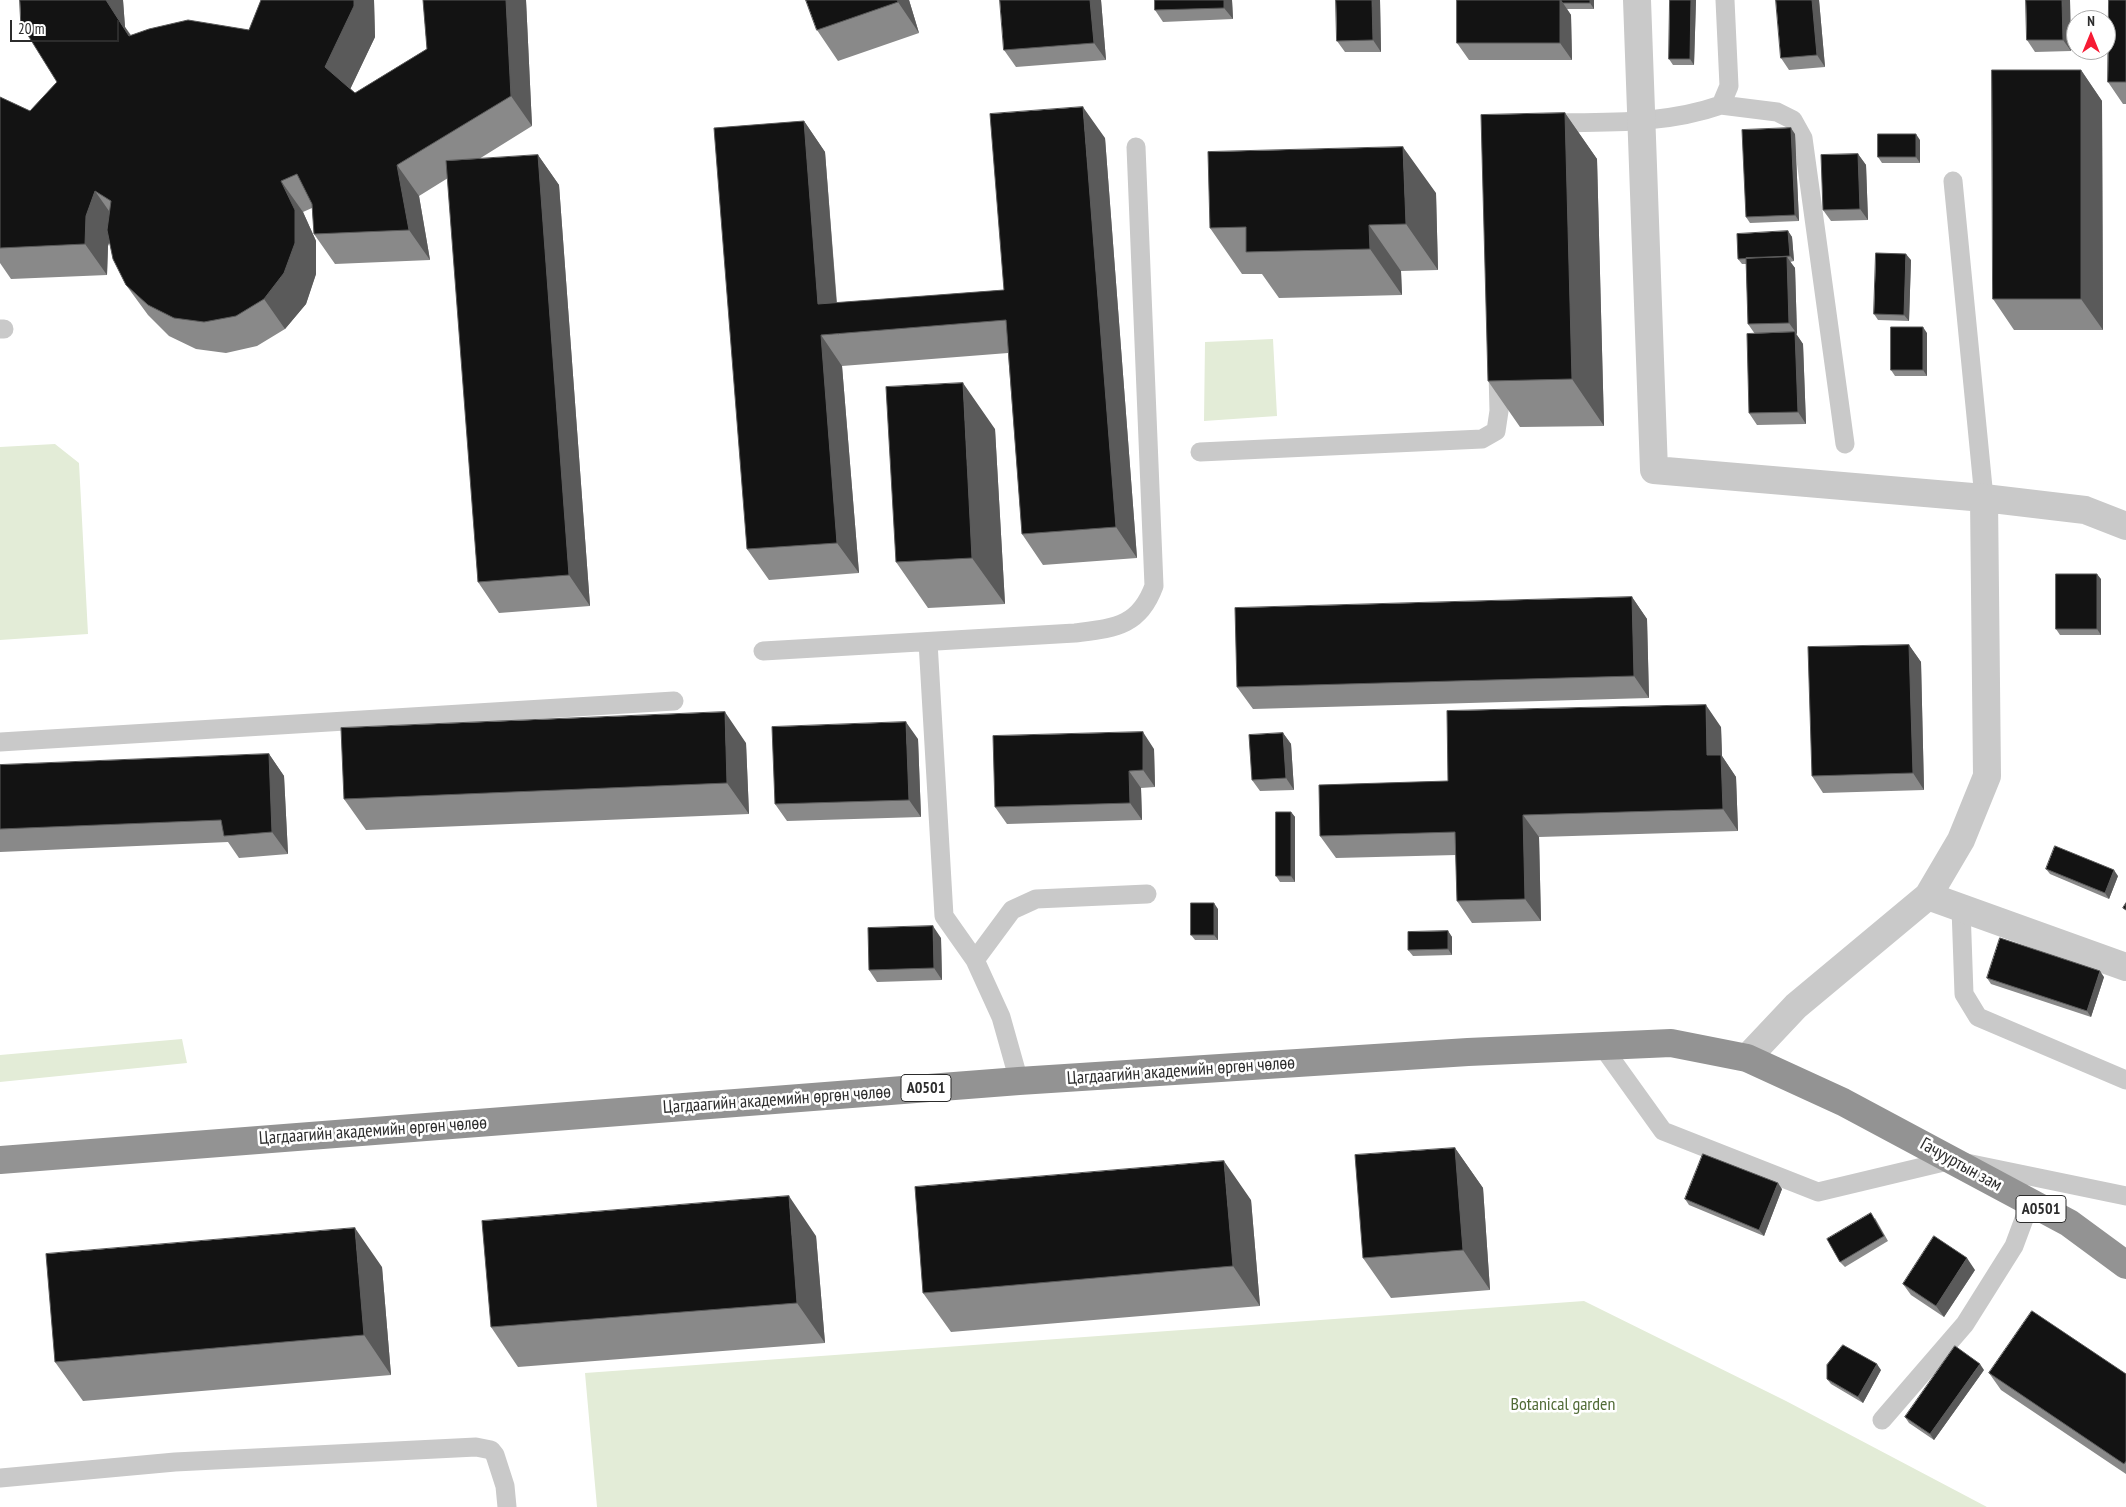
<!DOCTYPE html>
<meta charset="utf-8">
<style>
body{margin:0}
#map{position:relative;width:2126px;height:1507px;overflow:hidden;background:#fff;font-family:"PT Sans Narrow",sans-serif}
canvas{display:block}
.north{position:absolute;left:2066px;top:10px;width:50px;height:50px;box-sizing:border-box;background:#fff;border:1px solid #ababab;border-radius:50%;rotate:0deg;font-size:14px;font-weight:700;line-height:20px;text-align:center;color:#2c2c2c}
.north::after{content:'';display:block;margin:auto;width:18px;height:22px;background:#f61b34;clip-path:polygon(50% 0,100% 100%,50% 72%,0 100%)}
.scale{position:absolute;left:10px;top:20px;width:109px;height:22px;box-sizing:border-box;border:2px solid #2c2c2c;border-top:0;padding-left:6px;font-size:15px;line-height:18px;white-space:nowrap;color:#2c2c2c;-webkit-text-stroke:4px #fff;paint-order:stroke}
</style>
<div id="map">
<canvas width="2126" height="1507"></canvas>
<div class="north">N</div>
<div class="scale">20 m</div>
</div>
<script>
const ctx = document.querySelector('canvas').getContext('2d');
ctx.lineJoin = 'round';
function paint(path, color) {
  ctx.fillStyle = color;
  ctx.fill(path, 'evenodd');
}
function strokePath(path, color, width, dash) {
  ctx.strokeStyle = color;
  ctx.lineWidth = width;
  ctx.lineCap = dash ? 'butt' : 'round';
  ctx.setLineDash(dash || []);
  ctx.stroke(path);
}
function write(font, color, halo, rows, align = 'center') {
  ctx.font = font + ' "PT Sans Narrow",sans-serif';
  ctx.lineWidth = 5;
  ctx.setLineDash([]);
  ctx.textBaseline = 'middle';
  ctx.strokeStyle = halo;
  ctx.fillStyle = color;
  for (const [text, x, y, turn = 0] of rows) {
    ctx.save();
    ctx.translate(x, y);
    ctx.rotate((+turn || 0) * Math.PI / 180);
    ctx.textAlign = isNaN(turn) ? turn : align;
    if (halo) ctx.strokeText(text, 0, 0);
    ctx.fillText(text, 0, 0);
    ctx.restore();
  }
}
paint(new Path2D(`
 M 1273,339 L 1277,416 L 1204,421 L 1205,342 Z
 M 55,444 L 79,463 L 88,634 L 0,640 L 0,447 Z
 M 182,1039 L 187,1063 L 0,1082 L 0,1055 Z
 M 1584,1301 L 1786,1401 L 1987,1507 L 597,1507 L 585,1373 Z`), '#e3ecd7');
strokePath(new Path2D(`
 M 1721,105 L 1777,112 L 1793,120 L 1803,138 L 1845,444
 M 1546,123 C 1605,122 1664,125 1721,105 L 1729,86 L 1725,0
 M 1953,181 L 1984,498
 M 0,329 L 4,329
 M 1200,452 L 1482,439 L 1496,431 L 1499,411 L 1498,372
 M 928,642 L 944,916 L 975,960 L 1001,1017 L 1019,1081
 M 763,651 L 1075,633 C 1114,628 1139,627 1154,586 L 1136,147
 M 0,742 L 674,701
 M 1961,908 L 1964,994 L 1978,1017 L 2126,1080
 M 975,960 L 1012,910 L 1036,899 L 1147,894
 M 1602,1046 L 1663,1131 L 1818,1192 L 1952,1160 L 2126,1196
 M 1882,1420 L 1965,1324 L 2014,1246 L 2030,1203
 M 0,1478 L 175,1462 L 476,1447 L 491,1450 L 495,1455 L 505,1486 L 507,1507`), '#c9c9c9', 19);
strokePath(new Path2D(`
 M 1637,0 L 1654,470 L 1984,498 L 1987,776 L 1961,840 L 1928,896 L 1796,1006 L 1747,1058
 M 1984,498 L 2085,510 L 2126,526
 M 1928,896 L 2126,967`), '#c9c9c9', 28);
strokePath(new Path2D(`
 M 0,1160 L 1019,1081 L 1468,1052 L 1671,1043 L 1747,1058 L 1843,1102 L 2069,1223 L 2126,1265`), '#939393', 28);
paint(new Path2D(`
 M 20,0 L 123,0 L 125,27 L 131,35 L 249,30 L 261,0 L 374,0 L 375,37 L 350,89 L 355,93 L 427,49 L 423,0 L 526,0 L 532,126 L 479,159 L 538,155 L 559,185 L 590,606 L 499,613 L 478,582 L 448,178 L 419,196 L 430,260 L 335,264 L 314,234 L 312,208 L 303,212 L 316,241 L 316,274 L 306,304 L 285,329 L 257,346 L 226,353 L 196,349 L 169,336 L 148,315 L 126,285 L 109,242 L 108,246 L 107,275 L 11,279 L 0,263 L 0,97 L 30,111 L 57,82 Z
 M 806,0 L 909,0 L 919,33 L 838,61 L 817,30 Z
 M 1000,0 L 1101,0 L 1106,60 L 1016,67 L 1004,50 Z
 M 1232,0 L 1233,19 L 1163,22 L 1155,10 Z
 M 1380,0 L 1381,52 L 1345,52 L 1337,41 Z
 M 1457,0 L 1594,0 L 1594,9 L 1567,9 L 1571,15 L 1572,60 L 1469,60 L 1457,43 Z
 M 1670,0 L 1696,0 L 1694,65 L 1673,65 L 1669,59 Z
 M 1776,0 L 1819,0 L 1825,67 L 1789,70 L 1781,58 Z
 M 2070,0 L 2071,51 L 2035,52 L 2027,40 Z
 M 2126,0 L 2126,104 L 2123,104 L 2108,82 Z
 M 2081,70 L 2102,101 L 2103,330 L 2014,330 L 1993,299 Z
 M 1565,113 L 1597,159 L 1604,426 L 1520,427 L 1488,381 Z
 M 804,121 L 825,152 L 837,303 L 1004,290 L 1105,138 L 1137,558 L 1043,565 L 1022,534 L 1008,353 L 842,366 L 859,573 L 769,580 L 747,549 Z
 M 1795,134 L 1799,221 L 1750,223 L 1746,217 Z
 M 1920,140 L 1920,163 L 1882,163 L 1878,157 Z
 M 1858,154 L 1866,165 L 1868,220 L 1831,221 L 1823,210 Z
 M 1436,193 L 1438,270 L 1401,271 L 1402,295 L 1279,298 L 1262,274 L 1242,274 L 1210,228 Z
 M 1788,231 L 1792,237 L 1794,261 L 1790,262 L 1795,268 L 1797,334 L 1796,334 L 1803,344 L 1806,424 L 1757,425 L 1749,413 L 1755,334 L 1748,324 L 1746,264 L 1742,264 L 1738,259 Z
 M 1911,260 L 1909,321 L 1878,320 L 1874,314 Z
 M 1927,333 L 1927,376 L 1895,376 L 1891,370 Z
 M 995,429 L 1005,604 L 928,608 L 896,562 Z
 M 2101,579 L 2101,635 L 2060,635 L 2056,629 Z
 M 1632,597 L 1647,619 L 1649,698 L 1253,709 L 1237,687 Z
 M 1909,645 L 1921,662 L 1924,790 L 1823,793 L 1812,776 Z
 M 1721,727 L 1722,756 L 1736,777 L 1738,831 L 1539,837 L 1541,921 L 1472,923 L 1457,901 L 1456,855 L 1336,858 L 1320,836 L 1448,781 Z
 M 1283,733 L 1291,744 L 1294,790 L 1260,791 L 1252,780 Z
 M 918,739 L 921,817 L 787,821 L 775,804 Z
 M 746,743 L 749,814 L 366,830 L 344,799 Z
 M 1154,749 L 1155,787 L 1141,788 L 1142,820 L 1007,824 L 995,807 Z
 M 269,754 L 284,776 L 288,854 L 239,858 L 228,842 L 0,852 L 0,765 Z
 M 1291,812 L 1295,817 L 1295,882 L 1280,882 L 1276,876 Z
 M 2046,869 L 2118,876 L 2109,899 L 2050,874 Z
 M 1218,909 L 1218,940 L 1195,940 L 1191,935 Z
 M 1448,931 L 1452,937 L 1452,955 L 1413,956 L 1408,950 Z
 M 941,938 L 942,980 L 877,982 L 869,970 Z
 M 2104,977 L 2091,1017 L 1991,984 L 1987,978 Z
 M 1455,1148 L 1483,1188 L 1490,1290 L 1391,1298 L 1363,1258 Z
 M 1782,1189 L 1764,1236 L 1689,1205 L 1685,1199 Z
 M 1251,1200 L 1260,1306 L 951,1332 L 923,1293 Z
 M 1875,1218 L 1888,1241 L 1845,1267 L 1840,1262 Z
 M 816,1236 L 825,1343 L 518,1367 L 491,1327 Z
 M 382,1267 L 391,1375 L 83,1401 L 55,1362 Z
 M 1975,1270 L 1944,1317 L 1911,1295 L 1903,1284 Z
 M 1881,1370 L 1863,1403 L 1831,1384 L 1827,1379 Z
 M 1984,1370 L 1934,1440 L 1909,1423 L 1905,1417 Z
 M 1989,1373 L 2126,1374 L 2126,1474 L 2001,1390 Z`), '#898989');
paint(new Path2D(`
 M 106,0 L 123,0 L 125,27 L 150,66 L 129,36 Z
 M 354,0 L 374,0 L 375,37 L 346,98 L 325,67 Z
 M 506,0 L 526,0 L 532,126 L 511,96 Z
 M 897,0 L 909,0 L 919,33 L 898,2 Z
 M 1090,0 L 1101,0 L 1106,60 L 1094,43 Z
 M 1224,0 L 1232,0 L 1233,19 L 1224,8 Z
 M 1372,0 L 1380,0 L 1381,52 L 1373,40 Z
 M 1560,0 L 1561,0 L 1571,15 L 1572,60 L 1560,43 Z
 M 1590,0 L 1594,0 L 1594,9 L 1590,3 Z
 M 1691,0 L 1696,0 L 1694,65 L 1690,59 Z
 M 1812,0 L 1819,0 L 1825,67 L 1817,55 Z
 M 2062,0 L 2070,0 L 2071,51 L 2063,40 Z
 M 2081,70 L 2102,101 L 2103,330 L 2081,299 Z
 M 1083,107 L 1105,138 L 1137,558 L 1116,527 Z
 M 1565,113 L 1597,159 L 1604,426 L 1572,379 Z
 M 804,121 L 825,152 L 839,335 L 818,304 Z
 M 1791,128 L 1795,134 L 1799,221 L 1795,215 Z
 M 1916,134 L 1920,140 L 1920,163 L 1916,157 Z
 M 1403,147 L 1436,193 L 1438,270 L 1406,224 Z
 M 1858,154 L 1866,165 L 1868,220 L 1860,209 Z
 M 538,155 L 559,185 L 590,606 L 569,575 Z
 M 397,165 L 419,196 L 430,260 L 409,230 Z
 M 281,181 L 303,212 L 316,241 L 316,274 L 306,304 L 285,329 L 264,299 Z
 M 95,191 L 116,221 L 108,246 L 107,275 L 85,244 L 86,216 Z
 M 1369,225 L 1401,271 L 1402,295 L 1370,249 Z
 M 1788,231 L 1792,237 L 1794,261 L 1790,256 Z
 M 1906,254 L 1911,260 L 1909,321 L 1904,315 Z
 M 1787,257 L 1795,268 L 1797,334 L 1789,323 Z
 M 1923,327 L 1927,333 L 1927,376 L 1923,370 Z
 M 1795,332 L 1803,344 L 1806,424 L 1798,412 Z
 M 821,335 L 842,366 L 859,573 L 837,543 Z
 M 963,383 L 995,429 L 1005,604 L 972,558 Z
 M 2097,574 L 2101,579 L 2101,635 L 2097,629 Z
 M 1632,597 L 1647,619 L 1649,698 L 1634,676 Z
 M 1909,645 L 1921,662 L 1924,790 L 1913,773 Z
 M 1706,705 L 1721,727 L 1722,756 L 1736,777 L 1738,831 L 1723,809 L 1707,755 Z
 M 725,712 L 746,743 L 749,814 L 727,783 Z
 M 906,722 L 918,739 L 921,817 L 909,800 Z
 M 1143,732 L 1154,749 L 1155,787 L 1143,770 Z
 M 1283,733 L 1291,744 L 1294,790 L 1286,778 Z
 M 269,754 L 284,776 L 288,854 L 272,832 Z
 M 1129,771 L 1141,788 L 1142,820 L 1130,803 Z
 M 1291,812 L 1295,817 L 1295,882 L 1291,876 Z
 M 1523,815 L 1539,837 L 1541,921 L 1525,899 Z
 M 2114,870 L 2118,876 L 2109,899 L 2105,893 Z
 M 1214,903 L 1218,909 L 1218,940 L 1214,935 Z
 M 933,926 L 941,938 L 942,980 L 934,968 Z
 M 1448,931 L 1452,937 L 1452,955 L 1448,949 Z
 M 2100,971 L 2104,977 L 2091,1017 L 2087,1011 Z
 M 1455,1148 L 1483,1188 L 1490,1290 L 1463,1250 Z
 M 1224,1161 L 1251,1200 L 1260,1306 L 1233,1266 Z
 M 1778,1183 L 1782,1189 L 1764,1236 L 1759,1230 Z
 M 789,1196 L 816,1236 L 825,1343 L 797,1303 Z
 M 355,1228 L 382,1267 L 391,1375 L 364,1335 Z
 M 1967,1258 L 1975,1270 L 1944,1317 L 1936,1306 Z
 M 1877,1364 L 1881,1370 L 1863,1403 L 1858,1397 Z
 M 1980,1364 L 1984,1370 L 1934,1440 L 1930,1434 Z`), '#5a5a5a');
const building = new Path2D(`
 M 20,0 L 106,0 L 129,36 L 149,29 L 188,20 L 249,30 L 261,0 L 354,0 L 354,6 L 325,67 L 355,93 L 427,49 L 423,0 L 506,0 L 511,96 L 397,165 L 409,230 L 314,234 L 312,204 L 297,174 L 281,181 L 295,210 L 295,243 L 284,273 L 264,299 L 236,316 L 204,322 L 174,318 L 148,305 L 126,285 L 113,259 L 107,230 L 111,201 L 95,191 L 86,216 L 85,244 L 0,248 L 0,97 L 30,111 L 57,82 L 21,24 Z
 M 806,0 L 897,0 L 898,2 L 817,30 Z
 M 1000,0 L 1090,0 L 1094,43 L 1004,50 Z
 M 1155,0 L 1224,0 L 1224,8 L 1155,10 Z
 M 1336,0 L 1372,0 L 1373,40 L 1337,41 Z
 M 1457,0 L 1560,0 L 1560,43 L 1457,43 Z
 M 1561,0 L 1590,0 L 1590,3 L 1563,3 Z
 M 1670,0 L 1691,0 L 1690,59 L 1669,59 Z
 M 1776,0 L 1812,0 L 1817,55 L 1781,58 Z
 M 2026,0 L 2062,0 L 2063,40 L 2027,40 Z
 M 2109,0 L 2126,0 L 2126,82 L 2108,82 Z
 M 1992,70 L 2081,70 L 2081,299 L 1993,299 Z
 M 1083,107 L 1116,527 L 1022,534 L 1006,320 L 821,335 L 837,543 L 747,549 L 714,128 L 804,121 L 818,304 L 1004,290 L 990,114 Z
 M 1565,113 L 1572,379 L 1488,381 L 1481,115 Z
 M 1791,128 L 1795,215 L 1746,217 L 1742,130 Z
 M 1878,134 L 1916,134 L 1916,157 L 1878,157 Z
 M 1403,147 L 1406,224 L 1369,225 L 1370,249 L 1246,252 L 1246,227 L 1210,228 L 1208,152 Z
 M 1858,154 L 1860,209 L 1823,210 L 1821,155 Z
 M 538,155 L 569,575 L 478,582 L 446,161 Z
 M 1788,231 L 1790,256 L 1738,259 L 1737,234 Z
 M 1876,253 L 1906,254 L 1904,315 L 1874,314 Z
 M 1787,257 L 1789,323 L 1748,324 L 1746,258 Z
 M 1891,327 L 1923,327 L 1923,370 L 1891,370 Z
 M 1795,332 L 1798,412 L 1749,413 L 1747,334 Z
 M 963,383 L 972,558 L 896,562 L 886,387 Z
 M 2056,574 L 2097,574 L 2097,629 L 2056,629 Z
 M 1632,597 L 1634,676 L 1237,687 L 1235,608 Z
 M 1909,645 L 1913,773 L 1812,776 L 1808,647 Z
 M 1706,705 L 1707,755 L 1721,755 L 1723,809 L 1523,815 L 1525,899 L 1457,901 L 1455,832 L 1320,836 L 1319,785 L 1448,781 L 1447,711 Z
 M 725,712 L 727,783 L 344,799 L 341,728 Z
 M 906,722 L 909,800 L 775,804 L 772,727 Z
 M 1143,732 L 1143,770 L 1129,771 L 1130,803 L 995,807 L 993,736 Z
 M 1283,733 L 1286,778 L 1252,780 L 1249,735 Z
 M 269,754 L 272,832 L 224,836 L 221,820 L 0,829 L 0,765 Z
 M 1276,812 L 1291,812 L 1291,876 L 1276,876 Z
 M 2055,846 L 2114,870 L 2105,893 L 2046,869 Z
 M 1191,903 L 1214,903 L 1214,935 L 1191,935 Z
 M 2126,903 L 2126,910 L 2123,908 Z
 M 933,926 L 934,968 L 869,970 L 868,928 Z
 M 1448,931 L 1448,949 L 1408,950 L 1408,932 Z
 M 2000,938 L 2100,971 L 2087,1011 L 1987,978 Z
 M 1455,1148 L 1463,1250 L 1363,1258 L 1355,1155 Z
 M 1703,1154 L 1778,1183 L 1759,1230 L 1685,1199 Z
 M 1224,1161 L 1233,1266 L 923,1293 L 915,1187 Z
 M 789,1196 L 797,1303 L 491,1327 L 482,1221 Z
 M 1871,1213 L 1884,1236 L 1840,1262 L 1827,1239 Z
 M 355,1228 L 364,1335 L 55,1362 L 46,1254 Z
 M 1934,1236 L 1967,1258 L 1936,1306 L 1903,1284 Z
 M 2032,1311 L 2126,1374 L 2126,1461 L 2124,1464 L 1989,1373 Z
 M 1843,1345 L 1877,1364 L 1858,1397 L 1827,1379 L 1827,1365 Z
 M 1955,1346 L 1980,1364 L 1930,1434 L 1905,1417 Z`);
paint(building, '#131313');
strokePath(building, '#5a5a5a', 1);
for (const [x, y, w] of [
 [926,1088,50],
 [2041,1209,50]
]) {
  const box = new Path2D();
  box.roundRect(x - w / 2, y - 13.5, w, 27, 4);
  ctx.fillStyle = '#fff';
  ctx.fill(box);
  strokePath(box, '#2c2c2c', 1);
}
write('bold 16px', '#2c2c2c', null, [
 ["A0501",926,1088],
 ["A0501",2041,1209]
]);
write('18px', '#2c2c2c', '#fff', [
 ["Цагдаагийн академийн өргөн чөлөө",1181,1071,-4],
 ["Цагдаагийн академийн өргөн чөлөө",777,1100,-4],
 ["Цагдаагийн академийн өргөн чөлөө",373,1131,-4],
 ["Гачууртын зам",1961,1165,29]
]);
write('18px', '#516b36', '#fff', [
 ["Botanical garden",1563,1405]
]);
</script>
